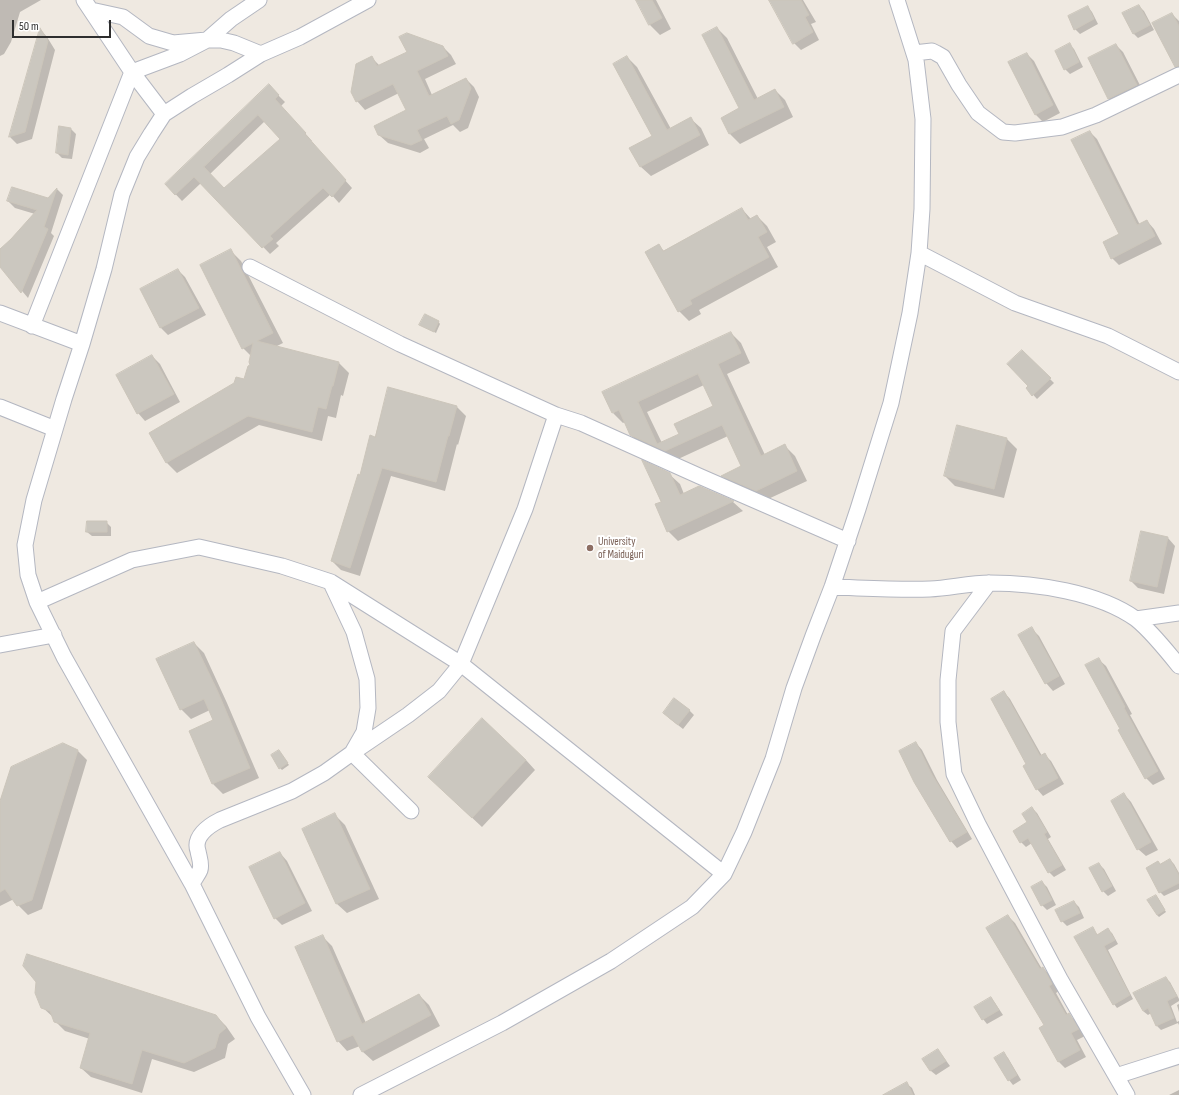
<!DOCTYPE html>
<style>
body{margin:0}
#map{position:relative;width:1179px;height:1095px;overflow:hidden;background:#efe9e1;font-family:"Sofia Sans Condensed",sans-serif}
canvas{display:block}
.scale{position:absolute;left:12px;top:20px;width:99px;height:18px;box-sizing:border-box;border:2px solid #2e2e2e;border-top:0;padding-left:5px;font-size:12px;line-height:14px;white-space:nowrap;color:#2e2e2e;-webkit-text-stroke:3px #fff;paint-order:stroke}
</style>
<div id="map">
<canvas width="1179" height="1095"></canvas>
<div class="scale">50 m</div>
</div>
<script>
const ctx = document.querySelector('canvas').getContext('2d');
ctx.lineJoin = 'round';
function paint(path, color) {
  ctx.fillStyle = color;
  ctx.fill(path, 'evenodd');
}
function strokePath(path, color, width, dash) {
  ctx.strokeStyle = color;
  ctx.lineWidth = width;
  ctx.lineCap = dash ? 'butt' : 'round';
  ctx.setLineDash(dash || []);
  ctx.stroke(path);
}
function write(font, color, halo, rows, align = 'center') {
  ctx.font = font + ' "Sofia Sans Condensed",sans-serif';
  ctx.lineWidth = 4;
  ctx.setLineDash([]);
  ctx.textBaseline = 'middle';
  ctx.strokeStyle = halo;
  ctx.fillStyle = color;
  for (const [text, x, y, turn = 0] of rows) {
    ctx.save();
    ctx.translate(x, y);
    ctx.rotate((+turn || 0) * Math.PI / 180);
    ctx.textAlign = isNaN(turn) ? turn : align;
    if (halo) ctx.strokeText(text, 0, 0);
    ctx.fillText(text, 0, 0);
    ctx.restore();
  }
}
paint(new Path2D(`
 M 0,0 L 41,0 L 20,12 L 11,42 L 4,54 L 0,56 Z
 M 637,0 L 656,0 L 671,29 L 660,35 L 650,25 Z
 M 770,0 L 803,0 L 816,22 L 811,24 L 819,40 L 801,50 L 794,43 Z
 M 1139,6 L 1144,11 L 1154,30 L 1138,38 L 1133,33 Z
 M 1088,7 L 1092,12 L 1098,24 L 1080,34 L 1075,29 Z
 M 1172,14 L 1179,21 L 1179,70 L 1175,67 Z
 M 717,28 L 727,38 L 758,99 L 775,90 L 785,100 L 793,117 L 740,144 L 730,134 L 722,118 L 741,109 Z
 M 41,30 L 47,37 L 55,50 L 32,139 L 17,144 L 10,137 Z
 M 1070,45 L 1074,49 L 1083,67 L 1070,74 L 1065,69 Z
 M 1116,45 L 1123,52 L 1144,93 L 1116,106 L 1109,99 L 1089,58 Z
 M 443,47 L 451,55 L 456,64 L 425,79 L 432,95 L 466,79 L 474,87 L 479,97 L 468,128 L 460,132 L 453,125 L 424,139 L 429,148 L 420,153 L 388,143 L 379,135 L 408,111 L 399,93 L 365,110 L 357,101 L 372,58 L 380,66 Z
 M 1027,54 L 1034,61 L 1060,113 L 1043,122 L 1035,114 Z
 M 627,57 L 637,67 L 671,129 L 691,119 L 701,128 L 709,145 L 651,176 L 641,167 L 653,136 Z
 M 275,92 L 285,102 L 281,106 L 312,141 L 311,142 L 352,188 L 339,203 L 331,194 L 276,243 L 279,246 L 270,254 L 201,183 L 182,201 L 166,184 ZM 265,121 L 281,139 L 224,189 L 210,174 Z
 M 60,128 L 71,129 L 76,134 L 72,159 L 62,158 L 57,153 Z
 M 1090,132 L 1097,139 L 1140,225 L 1147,221 L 1154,229 L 1162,244 L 1119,265 L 1112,258 L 1120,235 Z
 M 57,189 L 63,195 L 51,233 L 54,236 L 28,298 L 0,265 L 0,250 L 12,240 L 35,214 L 15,208 L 8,201 L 48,199 Z
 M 742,209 L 751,219 L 757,216 L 767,226 L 776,242 L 767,247 L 778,267 L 699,310 L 701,314 L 689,321 L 679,311 L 659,246 L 665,252 Z
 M 231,251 L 241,261 L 283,343 L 275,347 L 339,363 L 349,373 L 343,396 L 341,395 L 336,418 L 328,416 L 322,441 L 259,425 L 177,473 L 167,463 L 150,433 L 245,380 L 252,365 L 251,356 L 243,348 Z
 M 178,270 L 185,277 L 206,315 L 168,335 L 161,328 L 141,290 Z
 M 438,321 L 440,324 L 436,333 L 421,325 Z
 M 731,333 L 741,343 L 750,363 L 727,374 L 765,455 L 785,446 L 795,456 L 807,481 L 766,500 L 732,485 L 722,476 L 743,467 L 728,436 L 676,460 L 641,445 L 631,435 L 625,422 L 623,423 L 613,413 ZM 704,385 L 715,407 L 680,434 L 662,443 L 647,412 Z
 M 1022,351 L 1054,383 L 1037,399 L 1027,388 L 1030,386 Z
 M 152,356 L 160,364 L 180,402 L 145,421 L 138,413 Z
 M 457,407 L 466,416 L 458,445 L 457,444 L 445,491 L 391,476 L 360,576 L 341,570 L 332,561 L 361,476 L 376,438 Z
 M 1007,439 L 1017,449 L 1004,498 L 955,486 L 945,476 Z
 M 669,474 L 680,484 L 684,494 L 699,487 L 733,502 L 743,511 L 678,541 L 668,531 L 656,505 L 662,502 Z
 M 106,522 L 111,527 L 111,536 L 92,536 L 87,532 Z
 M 1168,538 L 1175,546 L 1164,594 L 1138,588 L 1131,581 Z
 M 1032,629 L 1039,636 L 1065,684 L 1053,691 L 1046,683 Z
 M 194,643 L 204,653 L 227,703 L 259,778 L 223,794 L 213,784 L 190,732 L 215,721 L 210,710 L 191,719 L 181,709 Z
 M 1098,659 L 1106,666 L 1132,714 L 1130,715 L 1165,779 L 1153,785 L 1146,778 L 1121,729 Z
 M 1004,692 L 1010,699 L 1042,756 L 1045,755 L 1051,761 L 1064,784 L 1043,796 L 1037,789 Z
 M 689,710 L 694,715 L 683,729 L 669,718 Z
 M 916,743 L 922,750 L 937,780 L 972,839 L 957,848 L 951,841 Z
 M 77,750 L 87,760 L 42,909 L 28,915 L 18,905 L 14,899 L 0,906 L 0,804 Z
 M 279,751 L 289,765 L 282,770 L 280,768 Z
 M 526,760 L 535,770 L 482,827 L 439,787 Z
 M 1124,794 L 1131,802 L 1158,850 L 1146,856 L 1138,849 Z
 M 1032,808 L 1037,813 L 1051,837 L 1048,839 L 1066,870 L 1054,877 L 1049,872 L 1032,843 L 1026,847 L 1021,842 Z
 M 335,815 L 345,825 L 379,899 L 347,913 L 337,904 Z
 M 280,853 L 287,861 L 312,911 L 282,925 L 275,918 Z
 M 1170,860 L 1174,864 L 1179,873 L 1179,889 L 1164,896 L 1160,892 L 1158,862 L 1161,865 Z
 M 1099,864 L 1104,869 L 1116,891 L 1108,896 L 1103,891 Z
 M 1042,882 L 1047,887 L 1056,905 L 1047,910 L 1042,905 Z
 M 1158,898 L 1166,912 L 1159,917 L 1157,915 Z
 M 1074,902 L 1079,907 L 1084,918 L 1067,926 L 1062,921 Z
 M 1008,916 L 1015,923 L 1042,969 L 1043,968 L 1050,975 L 1059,991 L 1056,993 L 1068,1015 L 1076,1021 L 1085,1036 L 1077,1040 L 1086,1057 L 1065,1068 L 1059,1062 Z
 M 1092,929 L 1098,935 L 1108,930 L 1112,933 L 1118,944 L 1108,950 L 1133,999 L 1117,1008 L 1114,1004 Z
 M 322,936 L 332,946 L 366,1023 L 419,995 L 429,1005 L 440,1026 L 373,1061 L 363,1052 L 360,1046 L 347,1051 L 338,1041 Z
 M 1165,978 L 1170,982 L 1179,999 L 1179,1001 L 1171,1006 L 1177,1022 L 1179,1021 L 1179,1025 L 1178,1023 L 1161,1030 L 1157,1026 L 1151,1013 L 1148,1015 L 1143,1011 Z
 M 37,982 L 216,1016 L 226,1026 L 235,1039 L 228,1044 L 225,1058 L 194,1072 L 152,1059 L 142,1093 L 91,1077 L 81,1068 L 90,1039 L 65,1031 L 55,1021 L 54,1018 L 42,1007 Z
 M 991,998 L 995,1003 L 1003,1015 L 987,1024 L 983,1019 Z
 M 1179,1004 L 1179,1012 L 1177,1005 Z
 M 938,1051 L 942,1055 L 950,1066 L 936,1075 L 931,1071 L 924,1060 Z
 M 1004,1054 L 1008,1058 L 1021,1080 L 1013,1085 L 1009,1080 Z
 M 907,1084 L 912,1088 L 915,1095 L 888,1095 Z
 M 1179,1090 L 1179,1095 L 1169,1095 Z`), '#0003');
const building = new Path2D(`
 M 636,0 L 652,0 L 662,18 L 649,25 Z
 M 769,0 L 801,0 L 809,15 L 805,17 L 813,32 L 793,44 Z
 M 1139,5 L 1150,25 L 1133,34 L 1122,13 Z
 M 1088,6 L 1094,19 L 1074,30 L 1068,16 Z
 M 1172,13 L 1179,26 L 1179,66 L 1175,67 L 1152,23 Z
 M 717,27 L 754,100 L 775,89 L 784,107 L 729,134 L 721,118 L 739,108 L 702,35 Z
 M 40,28 L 48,41 L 25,132 L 9,137 Z
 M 407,33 L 443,46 L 448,56 L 417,71 L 429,96 L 466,78 L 471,88 L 459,120 L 451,124 L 447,116 L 417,130 L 422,140 L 411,145 L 378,135 L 374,126 L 406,110 L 393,84 L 356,102 L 351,92 L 356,64 L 372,56 L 377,66 L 407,52 L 399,37 Z
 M 1070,43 L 1079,62 L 1064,70 L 1055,51 Z
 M 1116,44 L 1137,85 L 1108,99 L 1088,58 Z
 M 1027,53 L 1053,105 L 1035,115 L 1008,62 Z
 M 627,56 L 667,130 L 691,117 L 700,135 L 640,167 L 629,148 L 652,136 L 613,64 Z
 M 269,84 L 279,95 L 275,99 L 306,133 L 305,134 L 346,180 L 332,197 L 323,188 L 270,236 L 273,239 L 262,248 L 194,177 L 175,195 L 165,184 ZM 258,115 L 280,139 L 224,188 L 204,167 Z
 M 59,126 L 71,128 L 68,155 L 56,153 Z
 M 1090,131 L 1137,225 L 1147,220 L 1155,236 L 1111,259 L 1103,242 L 1119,234 L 1071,140 Z
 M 12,187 L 48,198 L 57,188 L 44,227 L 48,229 L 21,293 L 0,267 L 0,249 L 11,239 L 37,210 L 7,201 Z
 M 742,208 L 748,220 L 757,215 L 767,232 L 758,237 L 769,257 L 690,300 L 692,304 L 678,312 L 645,252 L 659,244 L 663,251 Z
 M 231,249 L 273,333 L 257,341 L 339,362 L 333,386 L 332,386 L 326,409 L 318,407 L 312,432 L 248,416 L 166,463 L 149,433 L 234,383 L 236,377 L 244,379 L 248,366 L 250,365 L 249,362 L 253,343 L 242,349 L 200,265 Z
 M 178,269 L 199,308 L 160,328 L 140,289 Z
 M 425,314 L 439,321 L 434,332 L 419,325 Z
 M 731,332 L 741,353 L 718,364 L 761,456 L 785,444 L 797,471 L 756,491 L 721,476 L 741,466 L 722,425 L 665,451 L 630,435 L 619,410 L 612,413 L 602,392 ZM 698,374 L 713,406 L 674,424 L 679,434 L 657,444 L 638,402 Z
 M 1022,350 L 1051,378 L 1032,396 L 1026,388 L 1028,386 L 1007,364 Z
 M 152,355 L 174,394 L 137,414 L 116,375 Z
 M 388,387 L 457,406 L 449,436 L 448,436 L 436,482 L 382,468 L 350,568 L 331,561 L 358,474 L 360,475 L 370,435 L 375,437 Z
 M 957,425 L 1007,438 L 994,489 L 944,476 Z
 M 642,460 L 670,473 L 680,495 L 699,486 L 734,501 L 667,532 L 655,504 L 661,502 Z
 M 87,521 L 107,521 L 107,532 L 86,532 Z
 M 1141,531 L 1168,537 L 1157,587 L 1130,581 Z
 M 1032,627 L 1059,676 L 1045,684 L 1018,635 Z
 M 194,642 L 218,692 L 250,768 L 212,784 L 189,731 L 213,720 L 204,699 L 180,710 L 156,659 Z
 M 1099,658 L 1125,707 L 1124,708 L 1158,771 L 1145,779 L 1118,730 L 1120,729 L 1085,665 Z
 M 1004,691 L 1040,756 L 1045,753 L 1058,778 L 1036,790 L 1023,766 L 1026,764 L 991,699 Z
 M 674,698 L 690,710 L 678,725 L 663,713 Z
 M 482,718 L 526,760 L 472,818 L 428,777 Z
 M 916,742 L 931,773 L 967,832 L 950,842 L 914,782 L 899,751 Z
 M 63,743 L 78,750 L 32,900 L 17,906 L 5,889 L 0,892 L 0,801 L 11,767 Z
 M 279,750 L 288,763 L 279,769 L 271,755 Z
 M 1124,793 L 1151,842 L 1137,850 L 1111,801 Z
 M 1032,807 L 1047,832 L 1044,834 L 1062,865 L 1048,873 L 1028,838 L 1020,843 L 1013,831 L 1027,822 L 1022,814 Z
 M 335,813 L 370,889 L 336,904 L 302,829 Z
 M 280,852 L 305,903 L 274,919 L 249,867 Z
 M 1170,859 L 1179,875 L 1179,883 L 1159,893 L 1146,868 L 1158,861 L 1160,864 Z
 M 1099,863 L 1112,886 L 1102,892 L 1089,868 Z
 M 1042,881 L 1052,900 L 1041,906 L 1031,887 Z
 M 1156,895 L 1165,910 L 1157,915 L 1147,900 Z
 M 1074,901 L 1080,913 L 1061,922 L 1055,910 Z
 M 1008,915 L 1040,969 L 1043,967 L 1052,984 L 1049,986 L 1066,1015 L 1069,1013 L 1079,1029 L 1071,1033 L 1080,1050 L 1058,1062 L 1039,1028 L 1044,1025 L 986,928 Z
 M 1093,927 L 1097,935 L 1108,928 L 1115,940 L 1104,946 L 1130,995 L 1113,1005 L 1074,937 Z
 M 323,935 L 362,1024 L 419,994 L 431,1015 L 362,1052 L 353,1035 L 337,1042 L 295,947 Z
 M 27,954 L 216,1015 L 226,1028 L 219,1034 L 215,1048 L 184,1063 L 142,1050 L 132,1084 L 80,1068 L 90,1033 L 54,1022 L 50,1011 L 41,1008 L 35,993 L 36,982 L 23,966 Z
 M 1166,977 L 1177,996 L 1167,1001 L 1174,1018 L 1156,1026 L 1148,1008 L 1143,1011 L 1133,993 Z
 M 991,997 L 999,1010 L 982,1020 L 974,1007 Z
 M 938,1049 L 946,1061 L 930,1071 L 922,1059 Z
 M 1004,1052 L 1017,1075 L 1008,1081 L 994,1058 Z
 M 907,1082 L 913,1095 L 883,1095 Z`);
paint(building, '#cbc7bf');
strokePath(building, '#cbc5ba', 1);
const minor = new Path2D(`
 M 84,0 L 132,72 L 164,114
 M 91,10 L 123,17 L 149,36 L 173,43 L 207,40 L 221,40 L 234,43 L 261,54
 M 914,53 L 932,51 L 936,53 L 943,57 L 959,85 L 978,113 L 1003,132 L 1015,133 L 1062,127 L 1096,115 L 1179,75
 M 919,253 L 1015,303 L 1108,336 L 1179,372
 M 250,267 L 400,344 L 556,415 L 525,509 L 461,664 L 439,691 L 408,715 L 352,753 L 411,811
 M 0,313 L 82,344
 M 32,326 L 132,72 L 180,54 L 207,40 L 231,19 L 259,0
 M 0,407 L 55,429
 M 556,415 L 581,423 L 699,476 L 848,541
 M 989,583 L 953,631 L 948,680 L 948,722 L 954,774 L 978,824 L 1060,979 L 1127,1095
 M 832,587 C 865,588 897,590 930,589 C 950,588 970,583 990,583 C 1036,583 1098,592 1136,619 C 1151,631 1167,651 1179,666
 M 37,602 L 132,560 L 199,547 L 282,566 L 331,582 L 461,664 L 724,874
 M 1136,619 L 1179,613
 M 0,645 L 54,635
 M 192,884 C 194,879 198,875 200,870 C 202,864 199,857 198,851 C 193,837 208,826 220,820 L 292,791 L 324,773 L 352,753 L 364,732 L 368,708 L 367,679 L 354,632 L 331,583
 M 1116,1076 L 1179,1056
 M 303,1095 L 258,1017 L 192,884 L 64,657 L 37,602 L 28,575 L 25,545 L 34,500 L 64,399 L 82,344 L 104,269 L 122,194 L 137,157 L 151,134 L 164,114 L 192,96 L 228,75 L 261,54 L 300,37 L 368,0
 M 361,1095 L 502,1023 L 611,961 L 692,907 L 724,874 L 744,832 L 773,759 L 794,688 L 813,636 L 832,587 L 858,509 L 891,403 L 910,313 L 919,253 L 922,209 L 923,119 L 916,60 L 897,0`);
strokePath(minor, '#b4b7c1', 17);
strokePath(minor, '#fff', 15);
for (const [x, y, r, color] of [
 [590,548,4,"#8d6e63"]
]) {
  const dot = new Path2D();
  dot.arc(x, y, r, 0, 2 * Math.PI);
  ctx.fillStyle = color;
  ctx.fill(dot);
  strokePath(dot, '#fff', 1.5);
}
write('11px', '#785e54', '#fff', [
 ["University",598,542],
 ["of Maiduguri",598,555]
], 'left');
</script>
